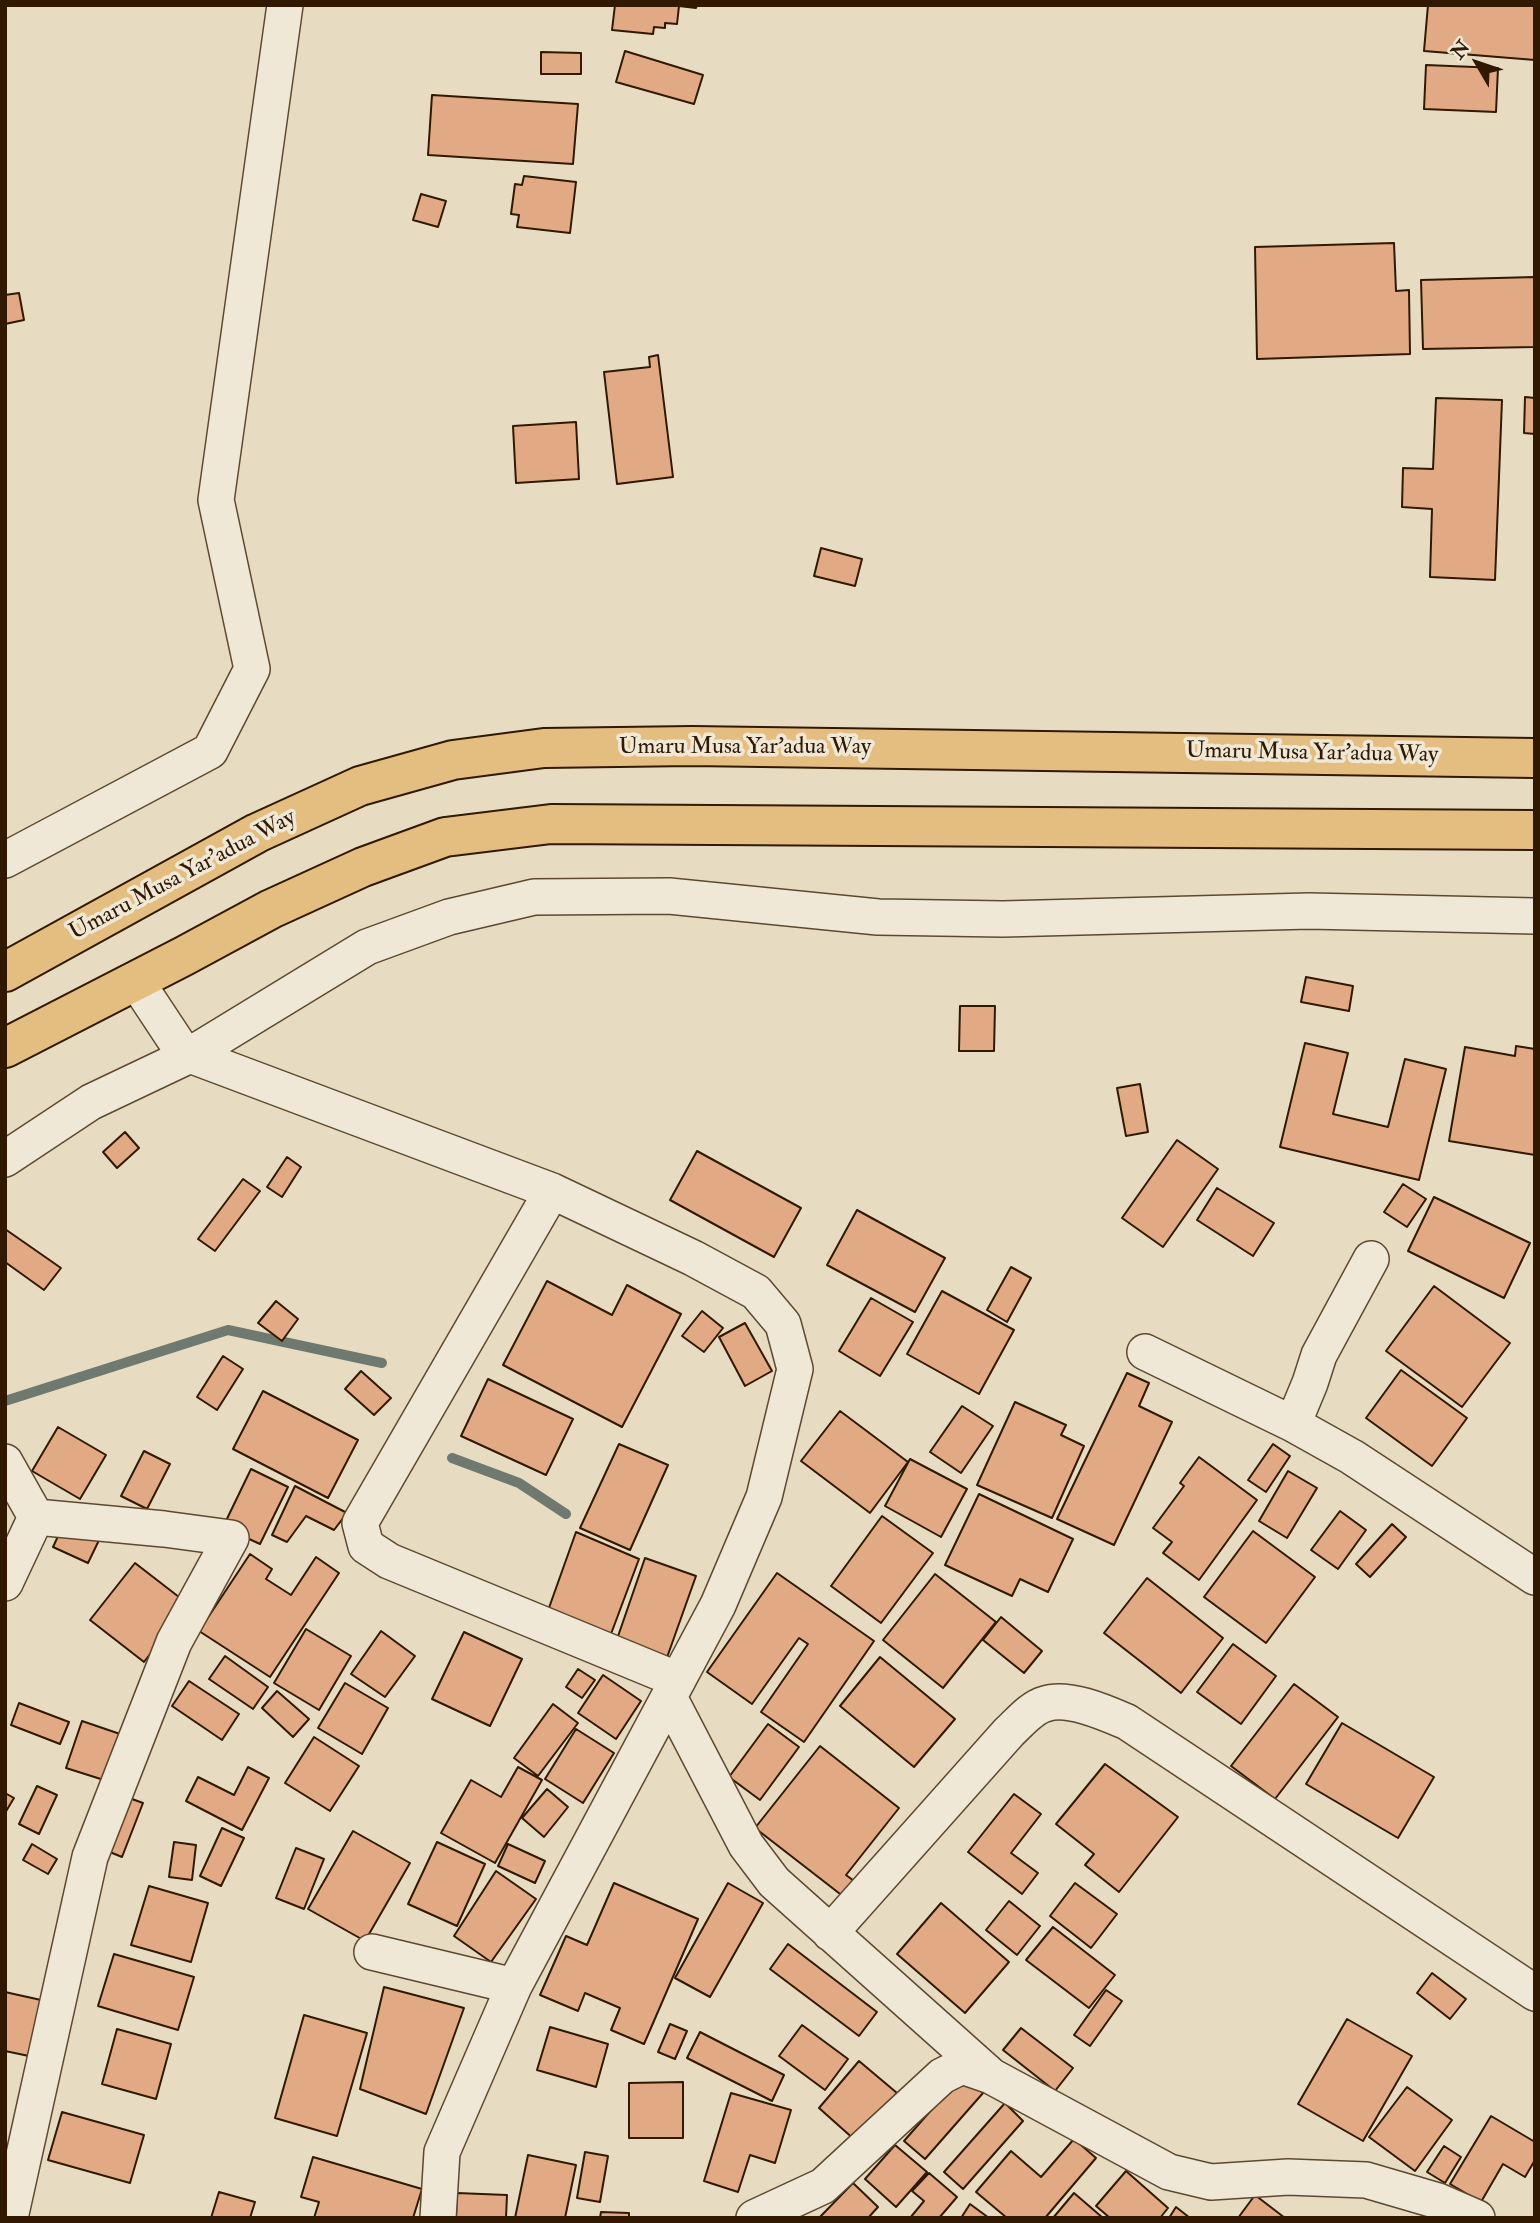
<!DOCTYPE html>
<style>
body{margin:0}
#map{position:relative;width:1540px;height:2223px;overflow:hidden;background:#e7dcc2;font-family:"IM FELL Double Pica",serif}
canvas{display:block}
.frame{position:absolute;inset:0;border:7px solid #311800;pointer-events:none}
.north{position:absolute;left:1442px;top:28px;width:70px;height:70px;-webkit-text-stroke:5px #efe8d7;paint-order:stroke;rotate:309deg;font-size:19px;font-weight:700;line-height:28px;text-align:center;color:#311800}
.north::after{content:'';display:block;margin:auto;width:24px;height:32px;background:#311800;clip-path:polygon(50% 0,100% 100%,50% 72%,0 100%)}
</style>
<div id="map">
<canvas width="1540" height="2223"></canvas>
<div class="frame"></div>
<div class="north">N</div>
</div>
<script>
const ctx = document.querySelector('canvas').getContext('2d');
ctx.lineJoin = 'round';
function strokePath(path, color, width, dash) {
  ctx.strokeStyle = color;
  ctx.lineWidth = width;
  ctx.lineCap = dash ? 'butt' : 'round';
  ctx.setLineDash(dash || []);
  ctx.stroke(path);
}
function paint(path, color) {
  ctx.fillStyle = color;
  ctx.fill(path, 'evenodd');
}
function write(font, color, halo, rows, align = 'center') {
  ctx.font = font + ' "IM FELL Double Pica",serif';
  ctx.lineWidth = 7;
  ctx.setLineDash([]);
  ctx.textBaseline = 'middle';
  ctx.strokeStyle = halo;
  ctx.fillStyle = color;
  for (const [text, x, y, turn = 0] of rows) {
    ctx.save();
    ctx.translate(x, y);
    ctx.rotate((+turn || 0) * Math.PI / 180);
    ctx.textAlign = isNaN(turn) ? turn : align;
    if (halo) ctx.strokeText(text, 0, 0);
    ctx.fillText(text, 0, 0);
    ctx.restore();
  }
}
strokePath(new Path2D(`
 M 5,1401 L 228,1330 L 382,1363
 M 452,1458 L 519,1483 L 566,1514`), '#6f7970', 10);
const building = new Path2D(`
 M 615,5 L 697,5 L 696,8 L 679,6 L 677,24 L 665,23 L 665,28 L 654,27 L 653,34 L 612,30 Z
 M 1428,5 L 1535,5 L 1535,60 L 1424,51 Z
 M 625,51 L 703,75 L 694,104 L 616,82 Z
 M 541,52 L 581,53 L 581,74 L 541,74 Z
 M 1426,65 L 1498,68 L 1496,112 L 1424,109 Z
 M 432,95 L 578,104 L 573,164 L 428,155 Z
 M 524,176 L 576,182 L 570,233 L 517,227 L 519,215 L 511,214 L 515,184 L 522,185 Z
 M 421,194 L 446,201 L 438,227 L 413,220 Z
 M 1394,243 L 1396,291 L 1409,290 L 1410,354 L 1257,359 L 1255,247 Z
 M 1535,277 L 1535,347 L 1423,349 L 1421,280 Z
 M 19,293 L 24,320 L 5,324 L 5,295 Z
 M 658,355 L 673,477 L 617,484 L 604,372 L 650,367 L 649,357 Z
 M 1525,397 L 1535,398 L 1535,434 L 1524,433 Z
 M 1436,398 L 1502,400 L 1495,580 L 1430,577 L 1432,509 L 1402,507 L 1403,468 L 1433,469 Z
 M 576,422 L 579,479 L 516,483 L 513,426 Z
 M 821,548 L 862,559 L 855,586 L 814,576 Z
 M 1306,977 L 1353,986 L 1349,1011 L 1301,1002 Z
 M 960,1006 L 995,1006 L 994,1051 L 959,1051 Z
 M 1305,1043 L 1348,1053 L 1333,1114 L 1388,1127 L 1405,1059 L 1446,1069 L 1419,1180 L 1280,1147 Z
 M 1516,1046 L 1535,1049 L 1535,1155 L 1449,1141 L 1465,1047 L 1515,1056 Z
 M 1140,1084 L 1148,1132 L 1126,1136 L 1117,1088 Z
 M 125,1132 L 139,1148 L 117,1168 L 103,1152 Z
 M 1177,1140 L 1218,1169 L 1163,1247 L 1122,1218 Z
 M 697,1151 L 801,1208 L 774,1257 L 670,1200 Z
 M 287,1157 L 301,1167 L 282,1197 L 267,1187 Z
 M 243,1179 L 260,1191 L 215,1251 L 198,1239 Z
 M 1403,1184 L 1426,1199 L 1407,1227 L 1384,1212 Z
 M 1217,1188 L 1274,1223 L 1253,1256 L 1197,1220 Z
 M 1434,1197 L 1530,1243 L 1504,1298 L 1408,1251 Z
 M 857,1210 L 945,1258 L 915,1312 L 827,1265 Z
 M 5,1229 L 61,1268 L 44,1290 L 5,1262 Z
 M 1011,1267 L 1031,1278 L 1007,1322 L 987,1310 Z
 M 547,1281 L 612,1315 L 627,1285 L 681,1314 L 622,1427 L 503,1365 Z
 M 1434,1286 L 1510,1343 L 1462,1407 L 1386,1351 Z
 M 942,1291 L 1014,1330 L 979,1394 L 907,1354 Z
 M 871,1298 L 913,1322 L 880,1376 L 839,1351 Z
 M 276,1301 L 298,1319 L 282,1341 L 258,1323 Z
 M 702,1311 L 723,1328 L 704,1352 L 682,1336 Z
 M 745,1323 L 772,1371 L 745,1386 L 719,1337 Z
 M 223,1356 L 243,1369 L 217,1410 L 197,1397 Z
 M 1401,1370 L 1467,1418 L 1432,1466 L 1366,1418 Z
 M 361,1371 L 391,1398 L 374,1415 L 345,1389 Z
 M 1127,1373 L 1149,1383 L 1139,1406 L 1172,1422 L 1114,1545 L 1057,1519 Z
 M 488,1379 L 573,1419 L 546,1475 L 461,1436 Z
 M 263,1391 L 358,1440 L 328,1498 L 233,1449 Z
 M 1015,1402 L 1066,1425 L 1061,1435 L 1084,1446 L 1052,1518 L 977,1485 Z
 M 962,1406 L 993,1426 L 961,1473 L 930,1452 Z
 M 840,1411 L 908,1462 L 870,1513 L 801,1461 Z
 M 58,1427 L 106,1455 L 80,1499 L 32,1471 Z
 M 619,1444 L 668,1465 L 630,1550 L 580,1528 Z
 M 1273,1444 L 1290,1456 L 1266,1492 L 1248,1480 Z
 M 144,1451 L 170,1464 L 147,1509 L 121,1496 Z
 M 1199,1457 L 1257,1500 L 1199,1580 L 1163,1553 L 1172,1542 L 1153,1528 L 1184,1486 L 1180,1483 Z
 M 910,1459 L 967,1489 L 941,1537 L 885,1506 Z
 M 251,1469 L 288,1487 L 260,1544 L 223,1527 Z
 M 1288,1471 L 1317,1488 L 1287,1538 L 1259,1521 Z
 M 295,1486 L 347,1513 L 334,1530 L 306,1516 L 287,1542 L 272,1535 Z
 M 979,1494 L 1073,1539 L 1048,1592 L 1020,1579 L 1012,1596 L 945,1565 Z
 M 1340,1511 L 1366,1530 L 1338,1569 L 1311,1550 Z
 M 882,1516 L 933,1553 L 881,1623 L 831,1586 Z
 M 65,1521 L 101,1536 L 88,1563 L 53,1547 Z
 M 1392,1524 L 1406,1537 L 1370,1577 L 1356,1564 Z
 M 1253,1531 L 1315,1577 L 1266,1643 L 1204,1597 Z
 M 576,1532 L 639,1559 L 608,1642 L 545,1619 Z
 M 250,1554 L 272,1569 L 266,1579 L 291,1595 L 316,1557 L 339,1573 L 270,1677 L 199,1631 Z
 M 645,1558 L 696,1576 L 665,1663 L 615,1645 Z
 M 135,1563 L 188,1604 L 144,1662 L 90,1620 Z
 M 777,1573 L 874,1641 L 804,1742 L 761,1712 L 808,1644 L 799,1638 L 752,1704 L 707,1672 Z
 M 935,1574 L 996,1622 L 943,1688 L 883,1640 Z
 M 1147,1578 L 1223,1638 L 1181,1693 L 1104,1633 Z
 M 1001,1617 L 1042,1651 L 1024,1673 L 983,1640 Z
 M 306,1629 L 351,1656 L 319,1710 L 274,1683 Z
 M 381,1631 L 415,1656 L 385,1697 L 351,1674 Z
 M 464,1632 L 522,1659 L 490,1726 L 432,1699 Z
 M 1233,1644 L 1276,1676 L 1241,1724 L 1197,1692 Z
 M 225,1656 L 268,1687 L 253,1709 L 209,1679 Z
 M 880,1657 L 955,1719 L 914,1767 L 840,1706 Z
 M 578,1669 L 595,1680 L 582,1698 L 566,1687 Z
 M 603,1675 L 641,1701 L 616,1739 L 578,1713 Z
 M 189,1681 L 239,1714 L 222,1740 L 172,1706 Z
 M 345,1683 L 388,1708 L 362,1754 L 318,1728 Z
 M 1294,1684 L 1338,1717 L 1275,1799 L 1231,1766 Z
 M 277,1691 L 309,1719 L 293,1737 L 262,1708 Z
 M 19,1703 L 69,1722 L 60,1744 L 11,1725 Z
 M 553,1704 L 578,1723 L 538,1776 L 514,1758 Z
 M 82,1721 L 123,1735 L 107,1781 L 66,1768 Z
 M 1342,1723 L 1434,1777 L 1398,1838 L 1306,1784 Z
 M 768,1724 L 799,1747 L 760,1800 L 729,1777 Z
 M 576,1729 L 614,1753 L 583,1803 L 545,1779 Z
 M 314,1737 L 359,1766 L 330,1811 L 285,1783 Z
 M 820,1746 L 899,1808 L 846,1875 L 865,1889 L 853,1904 L 755,1828 Z
 M 1105,1764 L 1178,1817 L 1119,1892 L 1085,1865 L 1094,1854 L 1056,1824 Z
 M 248,1767 L 269,1778 L 242,1830 L 186,1801 L 198,1777 L 234,1795 Z
 M 518,1767 L 542,1780 L 495,1863 L 441,1833 L 471,1780 L 501,1797 Z
 M 37,1786 L 57,1795 L 39,1834 L 19,1824 Z
 M 547,1789 L 568,1807 L 544,1837 L 522,1818 Z
 M 5,1793 L 14,1798 L 5,1813 Z
 M 1014,1794 L 1041,1814 L 1011,1853 L 1038,1873 L 1022,1894 L 968,1852 Z
 M 121,1795 L 143,1803 L 122,1857 L 100,1848 Z
 M 222,1828 L 244,1838 L 221,1886 L 200,1876 Z
 M 353,1831 L 410,1863 L 365,1941 L 308,1909 Z
 M 174,1842 L 196,1845 L 192,1880 L 169,1877 Z
 M 437,1842 L 485,1864 L 457,1926 L 408,1904 Z
 M 32,1844 L 57,1859 L 48,1874 L 23,1860 Z
 M 508,1844 L 545,1861 L 535,1883 L 498,1866 Z
 M 296,1848 L 324,1859 L 304,1909 L 276,1898 Z
 M 496,1871 L 536,1899 L 491,1962 L 454,1936 Z
 M 614,1883 L 698,1919 L 644,2044 L 611,2030 L 620,2008 L 585,1993 L 578,2011 L 540,1995 L 566,1936 L 587,1945 Z
 M 728,1883 L 763,1903 L 710,1997 L 675,1978 Z
 M 1075,1883 L 1117,1914 L 1091,1948 L 1050,1916 Z
 M 149,1886 L 208,1903 L 191,1962 L 131,1945 Z
 M 1009,1901 L 1040,1926 L 1017,1955 L 986,1930 Z
 M 941,1903 L 1009,1962 L 965,2013 L 897,1954 Z
 M 1053,1927 L 1115,1975 L 1089,2008 L 1026,1960 Z
 M 788,1944 L 877,2012 L 859,2036 L 770,1969 Z
 M 114,1954 L 194,1977 L 178,2030 L 98,2006 Z
 M 1432,1973 L 1466,1999 L 1450,2019 L 1417,1993 Z
 M 384,1987 L 464,2008 L 426,2114 L 360,2089 Z
 M 1106,1990 L 1122,2001 L 1090,2046 L 1074,2035 Z
 M 5,1992 L 41,2000 L 29,2056 L 5,2051 Z
 M 304,2015 L 367,2033 L 337,2136 L 275,2118 Z
 M 1347,2019 L 1412,2056 L 1363,2141 L 1298,2104 Z
 M 670,2024 L 687,2031 L 675,2059 L 658,2052 Z
 M 802,2025 L 848,2059 L 825,2090 L 779,2056 Z
 M 550,2027 L 608,2044 L 596,2087 L 537,2070 Z
 M 1021,2028 L 1073,2068 L 1055,2091 L 1003,2050 Z
 M 117,2029 L 171,2044 L 156,2099 L 102,2084 Z
 M 700,2032 L 784,2075 L 772,2101 L 687,2058 Z
 M 859,2061 L 897,2093 L 856,2141 L 819,2108 Z
 M 962,2075 L 983,2093 L 925,2159 L 904,2141 Z
 M 683,2082 L 683,2138 L 629,2138 L 629,2083 Z
 M 1407,2087 L 1452,2120 L 1415,2171 L 1369,2137 Z
 M 731,2093 L 791,2110 L 775,2163 L 750,2155 L 738,2192 L 704,2181 Z
 M 1005,2103 L 1023,2121 L 963,2189 L 944,2172 Z
 M 62,2112 L 144,2135 L 130,2183 L 48,2160 Z
 M 1491,2116 L 1535,2142 L 1535,2160 L 1525,2177 L 1503,2164 L 1481,2202 L 1450,2184 Z
 M 1074,2139 L 1096,2158 L 1045,2218 L 1007,2218 L 976,2192 L 1011,2151 L 1041,2177 Z
 M 895,2145 L 927,2172 L 896,2207 L 865,2179 Z
 M 1444,2146 L 1461,2157 L 1445,2183 L 1427,2172 Z
 M 585,2152 L 608,2156 L 600,2202 L 577,2198 Z
 M 528,2155 L 576,2165 L 565,2218 L 515,2218 Z
 M 313,2157 L 422,2189 L 413,2218 L 314,2218 L 319,2202 L 301,2197 Z
 M 1126,2171 L 1168,2208 L 1160,2218 L 1110,2218 L 1096,2206 Z
 M 929,2173 L 957,2197 L 939,2218 L 910,2218 L 924,2201 L 912,2191 Z
 M 853,2183 L 878,2207 L 868,2218 L 819,2218 Z
 M 219,2192 L 255,2202 L 250,2218 L 211,2218 Z
 M 457,2193 L 507,2195 L 506,2218 L 456,2218 Z
 M 1074,2193 L 1103,2218 L 1053,2218 Z
 M 1255,2195 L 1285,2218 L 1238,2218 Z
 M 970,2204 L 989,2218 L 961,2218 Z
 M 1176,2207 L 1190,2218 L 1169,2218 Z
 M 601,2212 L 629,2213 L 629,2218 L 600,2218 Z`);
paint(building, '#e1aa84');
strokePath(building, '#311800', 2);
const minor = new Path2D(`
 M 5,860 L 210,751 L 252,669 L 216,500 L 285,5
 M 5,1159 L 91,1102 L 190,1055 L 179,1046 L 136,981
 M 552,1191 L 360,1523 L 366,1546 L 389,1561 L 678,1680
 M 1371,1259 L 1319,1355 L 1310,1383 L 1293,1424 L 1352,1457 L 1535,1577
 M 1145,1352 L 1293,1424
 M 5,1462 L 36,1517
 M 5,1583 L 36,1517
 M 669,1697 L 746,1845 L 774,1882 L 989,2074
 M 830,1933 L 1009,1732 C 1020,1722 1031,1708 1045,1704 C 1068,1696 1106,1713 1127,1722 L 1535,1993
 M 372,1952 L 514,1986
 M 10,2218 L 90,1857 L 174,1642 L 231,1538 L 164,1529 L 36,1517
 M 438,2218 L 442,2152 L 514,1986 L 718,1605 L 764,1497 L 795,1369 L 783,1324 L 756,1292 L 693,1258 L 552,1191 L 190,1055 L 367,947 L 449,917 L 534,897 L 669,896 L 878,917 L 1003,919 L 1309,911 L 1535,916
 M 754,2218 L 823,2186 L 942,2076 L 962,2066 L 991,2076 L 1169,2172 L 1211,2182 L 1288,2177 L 1366,2180 L 1438,2201 L 1477,2218`);
const major = new Path2D(`
 M 5,972 L 257,833 L 360,786 L 453,760 L 544,748 L 692,746 L 1535,758
 M 5,1048 L 184,956 L 271,909 L 363,867 L 445,837 L 551,824 L 1535,830`);
strokePath(minor, '#5e4930', 38);
strokePath(major, '#311800', 42);
strokePath(minor, '#efe8d7', 35);
strokePath(major, '#e4be81', 38);
write('23px', '#311800', '#efe8d7', [
 ["Umaru Musa Yar'adua Way",745,748],
 ["Umaru Musa Yar'adua Way",1312,754,1],
 ["Umaru Musa Yar'adua Way",183,876,-28]
]);
</script>
